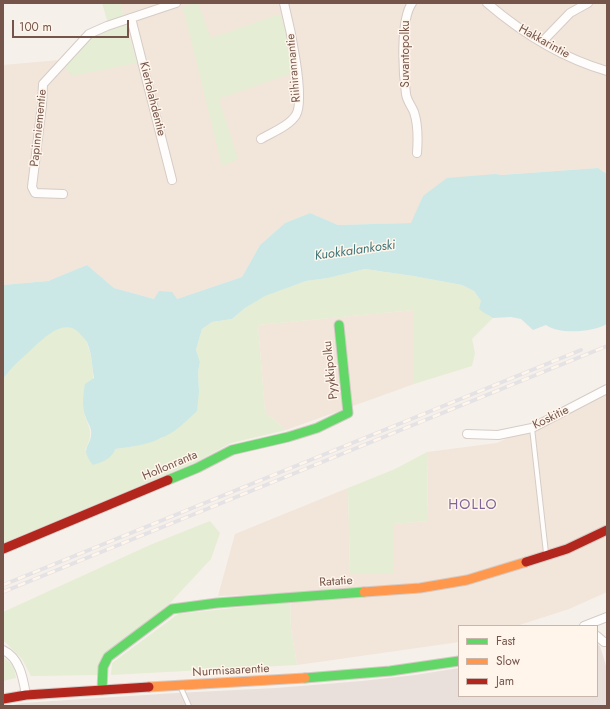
<!DOCTYPE html>
<style>
body{margin:0}
#map{position:relative;width:610px;height:709px;overflow:hidden;background:#f6f0ea;font-family:Jost,sans-serif}
canvas{display:block}
.frame{position:absolute;inset:0;border:4px solid #75554a;pointer-events:none}
.legend{position:absolute;left:458px;top:625px;width:140px;height:72px;box-sizing:border-box;background:#fff5eb;border:1px solid #c8b5ab;margin:0;padding:5px 7px;list-style:none;font-size:12px;color:#75554a}
.legend li{display:flex;align-items:center;gap:8px;height:20px}
.legend b{width:20px;border:1px solid #c8b5ab}
.scale{position:absolute;left:12px;top:20px;width:117px;height:18px;box-sizing:border-box;border:2px solid #75554a;border-top:0;padding-left:5px;font-size:12px;line-height:14px;white-space:nowrap;color:#75554a;-webkit-text-stroke:3px #fff5eb;paint-order:stroke}
</style>
<div id="map">
<canvas width="610" height="709"></canvas>
<div class="frame"></div>
<ul class="legend">
<li><b style="height:5px;background:#63d668"></b>Fast</li>
<li><b style="height:5px;background:#ff974d"></b>Slow</li>
<li><b style="height:5px;background:#b3261e"></b>Jam</li>
</ul>
<div class="scale">100 m</div>
</div>
<script>
const ctx = document.querySelector('canvas').getContext('2d');
ctx.lineJoin = 'round';
function paint(path, color) {
  ctx.fillStyle = color;
  ctx.fill(path, 'evenodd');
}
function strokePath(path, color, width, dash) {
  ctx.strokeStyle = color;
  ctx.lineWidth = width;
  ctx.lineCap = dash ? 'butt' : 'round';
  ctx.setLineDash(dash || []);
  ctx.stroke(path);
}
function write(font, color, halo, rows, align = 'center') {
  ctx.font = font + ' Jost,sans-serif';
  ctx.lineWidth = 3;
  ctx.setLineDash([]);
  ctx.textBaseline = 'middle';
  ctx.strokeStyle = halo;
  ctx.fillStyle = color;
  for (const [text, x, y, turn = 0] of rows) {
    ctx.save();
    ctx.translate(x, y);
    ctx.rotate((+turn || 0) * Math.PI / 180);
    ctx.textAlign = isNaN(turn) ? turn : align;
    if (halo) ctx.strokeText(text, 0, 0);
    ctx.fillText(text, 0, 0);
    ctx.restore();
  }
}
paint(new Path2D(`
 M 120,3 L 607,3 L 607,174 L 598,168 L 501,175 L 496,174 L 423,196 L 412,223 L 338,225 L 310,213 L 285,223 L 260,245 L 242,277 L 177,299 L 154,299 L 114,288 L 87,265 L 48,281 L 3,285 L 3,65 L 60,60 L 137,63 Z
 M 414,310 L 414,384 L 286,430 L 265,412 L 258,325 Z
 M 607,391 L 607,592 L 569,609 L 516,626 L 459,626 L 459,642 L 297,665 L 291,628 L 290,593 L 218,596 L 235,534 L 348,488 L 350,573 L 393,524 L 428,521 L 427,452 L 497,443 Z`), '#f2e5da');
paint(new Path2D(`
 M 597,644 L 600,646 L 607,669 L 607,706 L 9,706 L 22,703 L 176,693 L 276,688 L 362,681 L 415,675 L 459,668 L 459,696 L 597,696 Z`), '#e9e0db');
paint(new Path2D(`
 M 102,3 L 120,3 L 124,17 L 109,22 L 107,20 Z
 M 196,3 L 198,3 L 211,38 L 280,14 L 287,35 L 292,73 L 219,99 L 238,159 L 222,166 L 183,7 Z
 M 126,24 L 137,63 L 72,76 L 64,66 L 95,35 Z
 M 365,269 L 413,276 L 462,285 L 474,291 L 481,301 L 486,314 L 493,318 L 472,339 L 475,353 L 472,366 L 414,384 L 414,310 L 258,325 L 265,412 L 286,430 L 231,443 L 192,464 L 3,543 L 3,379 C 15,365 51,322 71,327 C 89,331 93,362 93,377 C 94,389 86,402 85,415 C 85,418 87,421 88,424 C 92,434 90,441 85,450 L 115,449 L 135,446 L 162,438 L 199,391 L 198,372 L 200,362 L 196,350 L 202,329 L 212,322 L 232,319 L 245,308 L 264,296 L 306,281 L 328,278 Z
 M 427,452 L 428,521 L 393,524 L 394,573 L 350,573 L 348,488 L 395,469 Z
 M 210,521 L 220,533 L 211,559 L 170,603 L 144,624 L 98,675 L 31,676 L 22,659 L 5,642 L 3,642 L 3,612 L 150,545 Z
 M 290,602 L 291,628 L 297,665 L 111,675 L 112,663 L 178,614 Z
 M 3,657 L 14,666 L 16,678 L 3,681 Z`), '#e5edd5');
paint(new Path2D(`
 M 598,168 L 607,174 L 607,324 C 594,332 559,335 546,325 L 533,330 L 521,319 L 511,317 L 493,318 L 486,314 L 479,309 L 481,301 L 474,291 L 462,285 L 413,276 L 365,269 L 328,278 L 306,281 L 265,296 L 245,308 L 232,319 L 212,322 L 202,329 L 196,350 L 200,362 L 198,372 L 199,391 L 197,411 C 186,421 175,433 161,438 C 147,445 130,447 115,449 C 112,459 102,462 93,465 C 78,446 93,447 91,430 C 90,425 86,420 85,415 C 82,405 83,395 85,384 L 94,378 C 92,367 92,355 88,345 C 87,341 84,338 81,335 C 66,316 45,337 33,348 C 22,358 12,367 3,379 L 3,285 L 48,281 L 87,265 L 114,288 L 154,299 L 159,291 L 172,292 L 177,299 L 242,277 L 260,245 L 285,223 L 310,213 L 338,225 L 411,223 L 423,196 L 447,178 L 496,174 L 501,175 Z`), '#cbe8e6');
const lane = new Path2D(`
 M 532,428 L 546,553
 M 181,688 L 189,706`);
const street = new Path2D(`
 M 412,3 C 400,20 403,72 406,94 C 407,101 411,105 414,112 C 418,124 418,140 417,153
 M 487,3 C 522,33 562,58 607,71
 M 131,18 L 172,180
 M 542,42 L 570,13 L 588,3
 M 261,139 C 273,132 289,126 296,115 C 306,98 289,23 284,3
 M 63,194 L 35,193 L 32,187 L 42,105 L 43,84 L 89,34 L 107,26 L 176,3
 M 467,434 L 498,435 L 532,428 L 607,389
 M 584,626 L 607,617
 M 597,636 L 604,642 L 607,642
 M 3,650 C 20,658 23,678 26,695`);
const fast = new Path2D(`
 M 168,480 L 197,468 L 232,450 L 288,437 L 317,428 L 348,413 L 339,325
 M 305,678 L 390,671 L 459,661
 M 102,690 L 103,667 L 108,657 L 172,609 L 217,603 L 364,592`);
const slow = new Path2D(`
 M 364,592 L 420,588 L 467,580 L 526,562
 M 149,687 L 305,678`);
const jam = new Path2D(`
 M 3,549 L 168,480
 M 526,562 L 567,549 L 607,530
 M 3,699 L 26,695 L 149,687`);
strokePath(lane, '#d5ccc7', 6);
strokePath(street, '#d5ccc7', 10);
strokePath(fast, '#d5cbc6', 11);
strokePath(slow, '#d5cbc6', 11);
strokePath(jam, '#d5cbc6', 11);
strokePath(lane, '#fefdfc', 4);
strokePath(street, '#fefdfc', 8);
strokePath(fast, '#63d668', 9);
strokePath(slow, '#ff974d', 9);
strokePath(jam, '#b3261e', 9);
const rail = new Path2D(`
 M 3,585 L 581,350
 M 3,592 L 607,346`);
strokePath(rail, '#e4e2e4', 4);
strokePath(rail, '#fff5eb', 2.5, [8]);
write('12px', '#75554a', '#fff5eb', [
 ["Hakkarintie",544,42,29],
 ["Suvantopolku",406,54,-90],
 ["Riihirannantie",294,68,-95],
 ["Kiertolahdentie",152,99,76],
 ["Papinniementie",39,128,-84],
 ["Pyykkipolku",331,370,-96],
 ["Koskitie",551,418,-26],
 ["Hollonranta",170,466,-23],
 ["Ratatie",336,582,-4],
 ["Nurmisaarentie",231,671,-3]
]);
write('italic 13px', '#3e767a', '#fff5eb', [
 ["Kuokkalankoski",355,251,-8]
]);
ctx.letterSpacing = '1px';
write('14px', '#816598', '#fff5eb', [
 ["HOLLO",473,506]
]);
ctx.letterSpacing = '0px';
</script>
